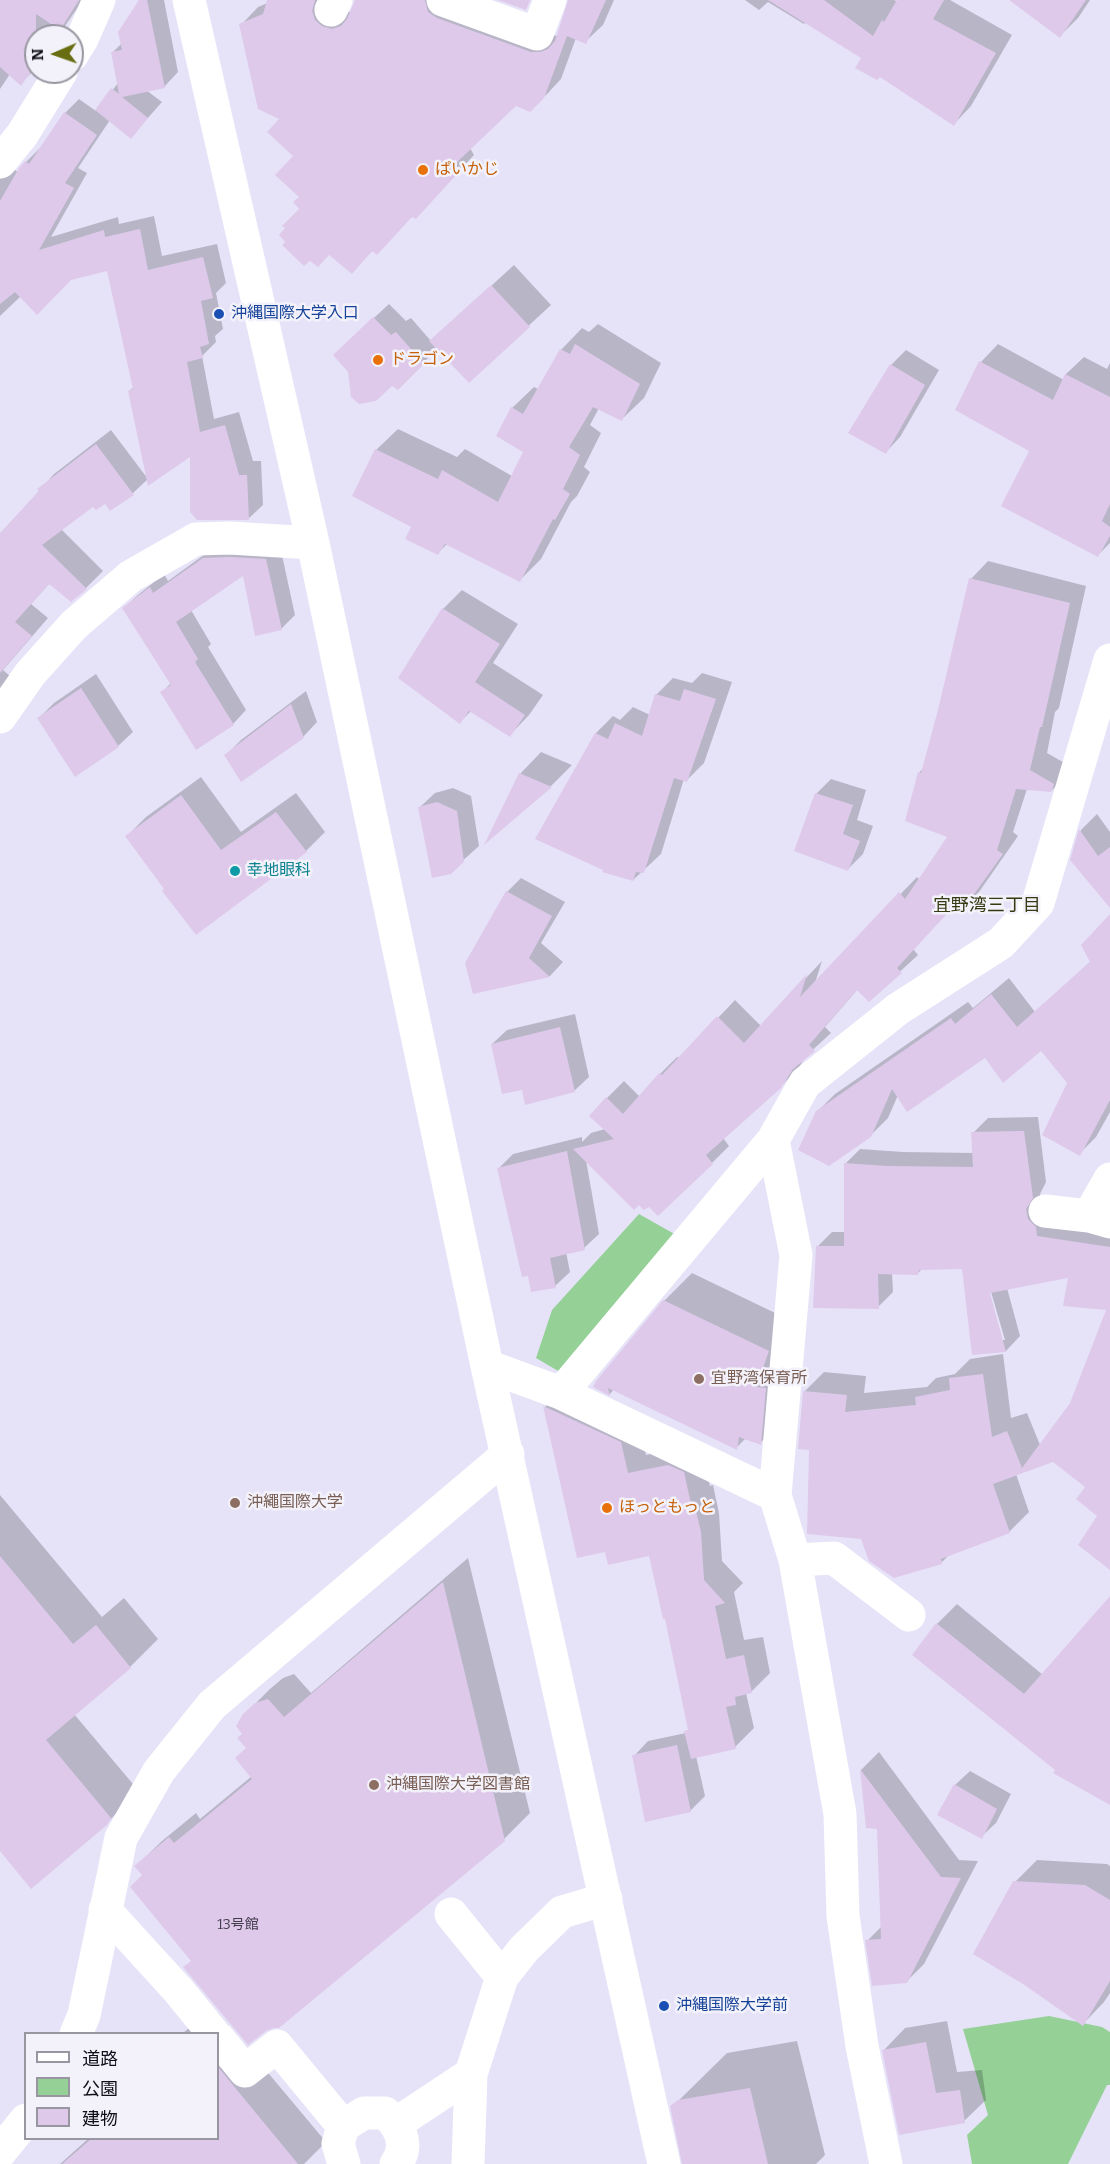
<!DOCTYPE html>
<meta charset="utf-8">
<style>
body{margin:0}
#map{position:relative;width:1110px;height:2164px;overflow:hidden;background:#e6e3f9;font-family:Bitter,"Noto Sans JP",serif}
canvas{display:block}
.legend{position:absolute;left:24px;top:2032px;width:195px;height:108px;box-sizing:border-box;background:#f3f2fa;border:2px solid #9896a0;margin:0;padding:8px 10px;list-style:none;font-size:18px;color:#0f0d19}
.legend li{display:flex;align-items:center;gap:12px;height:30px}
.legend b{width:30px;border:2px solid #9896a0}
.north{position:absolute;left:24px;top:24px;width:60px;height:60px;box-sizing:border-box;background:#f3f2fa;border:2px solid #9896a0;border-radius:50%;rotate:268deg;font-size:16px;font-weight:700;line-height:24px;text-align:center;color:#0f0d19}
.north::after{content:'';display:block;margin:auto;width:21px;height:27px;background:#686d11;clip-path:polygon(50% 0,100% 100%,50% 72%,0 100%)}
</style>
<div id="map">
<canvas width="1110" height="2164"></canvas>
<ul class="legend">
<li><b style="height:8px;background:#fff"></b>道路</li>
<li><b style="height:16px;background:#95d097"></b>公園</li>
<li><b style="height:16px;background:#dec9ea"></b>建物</li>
</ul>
<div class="north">N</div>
</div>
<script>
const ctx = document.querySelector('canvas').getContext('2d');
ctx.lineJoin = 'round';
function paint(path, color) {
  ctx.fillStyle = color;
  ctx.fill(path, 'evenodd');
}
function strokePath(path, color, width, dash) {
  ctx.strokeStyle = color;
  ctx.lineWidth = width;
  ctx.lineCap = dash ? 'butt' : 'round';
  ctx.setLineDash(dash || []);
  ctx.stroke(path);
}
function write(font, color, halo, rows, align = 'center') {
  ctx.font = font + ' Bitter,"Noto Sans JP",serif';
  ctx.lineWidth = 5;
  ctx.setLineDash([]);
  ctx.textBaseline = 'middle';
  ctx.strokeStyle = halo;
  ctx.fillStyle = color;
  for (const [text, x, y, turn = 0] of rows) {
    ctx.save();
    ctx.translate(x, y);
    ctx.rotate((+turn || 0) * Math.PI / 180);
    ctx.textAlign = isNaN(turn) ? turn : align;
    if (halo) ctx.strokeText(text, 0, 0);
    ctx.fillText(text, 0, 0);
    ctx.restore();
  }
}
paint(new Path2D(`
 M 639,1214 L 678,1236 L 565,1375 L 536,1358 L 552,1310 Z
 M 1049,2016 L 1102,2027 L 1110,2032 L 1110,2085 L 1107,2085 L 1068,2164 L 972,2164 L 967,2135 L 988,2115 L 963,2029 Z`), '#95d097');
paint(new Path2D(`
 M 0,0 L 83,0 L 58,36 L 36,36 L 35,69 L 20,84 L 10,74 L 0,89 Z
 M 141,0 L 164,0 L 178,72 L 164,87 L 146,90 L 162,102 L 131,137 L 110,120 L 78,168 L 87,173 L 51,237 L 118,217 L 119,224 L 154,216 L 162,256 L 217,244 L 226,283 L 216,293 L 223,329 L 215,336 L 216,342 L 202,356 L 214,419 L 239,412 L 253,461 L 261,461 L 263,505 L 248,519 L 192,454 L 129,391 L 134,387 L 108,270 L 70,279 L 21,296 L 0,316 L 0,159 L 19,173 L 26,162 L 40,148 L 65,113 L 79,99 L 96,111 L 118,83 L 113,52 L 122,43 Z
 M 269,0 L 331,0 L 340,10 L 351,12 L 356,0 L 453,0 L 549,35 L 558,36 L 570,0 L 614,0 L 603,25 L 585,42 L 576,38 L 561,79 L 548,93 L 530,110 L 515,104 L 470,148 L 474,155 L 433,199 L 373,250 L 352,272 L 329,253 L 287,242 L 287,228 L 301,209 L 295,156 L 281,119 L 241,25 L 258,7 L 272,1 Z
 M 745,0 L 894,0 L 898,2 L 899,0 L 950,0 L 1012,35 L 971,106 L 954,124 L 863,58 L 806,22 L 804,24 L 768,2 L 759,10 Z
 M 1039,0 L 1090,0 L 1078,18 L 1060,36 Z
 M 514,265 L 551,305 L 469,381 L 438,348 L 398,388 L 350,340 L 389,304 L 406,321 L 411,318 L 431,341 Z
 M 598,324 L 661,363 L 644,398 L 622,419 L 599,408 L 590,425 L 601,433 L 584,467 L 590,472 L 577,496 L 571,502 L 541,559 L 520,580 L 447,544 L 438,553 L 413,526 L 376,450 L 398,429 L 457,457 L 465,449 L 512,476 L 525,451 L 512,408 L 534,387 L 538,389 L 561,350 L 582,328 L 589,332 Z
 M 998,344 L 1064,380 L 1066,374 L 1084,357 L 1107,369 L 1110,363 L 1110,543 L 1098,555 L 1031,451 L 981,362 Z
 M 906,350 L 939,370 L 900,437 L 886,452 L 850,433 L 891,365 Z
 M 111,430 L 148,479 L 133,493 L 110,509 L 105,502 L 93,505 L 61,529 L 103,571 L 86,588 L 50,583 L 31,604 L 48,618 L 3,670 L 10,676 L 0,692 L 0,535 L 54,474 Z
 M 219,544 L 280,546 L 295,615 L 281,629 L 244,573 L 191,610 L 211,644 L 208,647 L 246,710 L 233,724 L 162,692 L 171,683 L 124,608 L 138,595 L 164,574 L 168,581 Z
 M 988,561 L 1086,586 L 1059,708 L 1055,712 L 1047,753 L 1070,766 L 1068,774 L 1051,791 L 1027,789 L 1013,832 L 1018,836 L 979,892 L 961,909 L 955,905 L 913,949 L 918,955 L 869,1000 L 858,989 L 825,1027 L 831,1033 L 805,1057 L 798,1069 L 780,1087 L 723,1138 L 729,1146 L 712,1163 L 649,1205 L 586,1160 L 599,1234 L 584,1248 L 566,1252 L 570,1272 L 555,1286 L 499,1168 L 513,1154 L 582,1137 L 582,1142 L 591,1133 L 605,1129 L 607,1098 L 624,1081 L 640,1097 L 660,1074 L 677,1057 L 680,1058 L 735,1000 L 761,1026 L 822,961 L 815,983 L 917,877 L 920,880 L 949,837 L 919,773 L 924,767 L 971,579 Z
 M 462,590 L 518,624 L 493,663 L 543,695 L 529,715 L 510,735 L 471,711 L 460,722 L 443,609 Z
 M 702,673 L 732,682 L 704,763 L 687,780 L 684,779 L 661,854 L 633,880 L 596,733 L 613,716 L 620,720 L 633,707 L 650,715 L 656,695 L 673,678 L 692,683 Z
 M 96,674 L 133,732 L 118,746 L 39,718 L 54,703 Z
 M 306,691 L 317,722 L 303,737 L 226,755 L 241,740 Z
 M 541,752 L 572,765 L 551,786 L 489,839 L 520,774 Z
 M 201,777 L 241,832 L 296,793 L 325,832 L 306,851 L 166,889 L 127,836 L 146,817 Z
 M 831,779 L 866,790 L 857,820 L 873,826 L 863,854 L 848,869 L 816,794 Z
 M 453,788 L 471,796 L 479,846 L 450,872 L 420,807 L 435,793 Z
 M 1097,814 L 1110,832 L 1110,906 L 1072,860 L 1081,830 Z
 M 521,878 L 565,902 L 541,943 L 563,962 L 550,976 L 474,993 L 507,892 Z
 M 1110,916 L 1110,1112 L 1096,1137 L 1079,1154 L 1069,1082 L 1041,1049 L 985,1056 L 898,1095 L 888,1118 L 870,1136 L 817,1112 L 835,1094 L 968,1002 L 973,1008 L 1009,978 L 1035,1012 L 1091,961 Z
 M 575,1014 L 589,1077 L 574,1091 L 523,1088 L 492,1044 L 507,1030 Z
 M 1038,1117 L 1046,1182 L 1040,1194 L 1042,1204 L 1110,1231 L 1110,1309 L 1070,1276 L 1007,1288 L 1020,1336 L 1006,1351 L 973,1353 L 963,1268 L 922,1269 L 917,1274 L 892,1273 L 893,1292 L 878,1307 L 817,1247 L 832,1232 L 846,1232 L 845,1164 L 860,1149 L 903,1152 L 974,1153 L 973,1133 L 988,1118 ZM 989,1285 L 1005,1340 L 1001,1340 L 987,1286 Z
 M 692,1273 L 796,1323 L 788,1416 L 760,1443 L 746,1438 L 736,1448 L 614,1389 L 610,1394 L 595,1387 L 664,1301 Z
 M 1110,1321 L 1110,1568 L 1098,1516 L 1087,1487 L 1053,1460 L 1016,1474 L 1029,1512 L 1009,1532 L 950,1554 L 942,1562 L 894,1576 L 862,1537 L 810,1449 L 804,1392 L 824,1372 L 866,1376 L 864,1393 L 927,1387 L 936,1378 L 955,1374 L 970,1359 L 1003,1354 L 1011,1418 L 1027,1413 L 1040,1445 L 1071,1403 Z
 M 563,1388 L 639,1423 L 646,1455 L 687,1446 L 702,1453 L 710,1486 L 713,1485 L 719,1513 L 722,1561 L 743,1583 L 734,1592 L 744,1640 L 763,1637 L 770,1673 L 751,1692 L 746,1693 L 754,1728 L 735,1747 L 696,1756 L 705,1796 L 690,1811 L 634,1756 L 648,1741 L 686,1733 L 689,1728 L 666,1617 L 650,1554 L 607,1550 L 545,1407 Z
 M 0,1495 L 102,1617 L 124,1598 L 158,1639 L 130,1667 L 74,1714 L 138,1790 L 134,1795 L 106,1824 L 0,1849 Z
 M 468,1558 L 530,1813 L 504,1839 L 192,1960 L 144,1875 L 136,1866 L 162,1841 L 196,1813 L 200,1819 L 252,1776 L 244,1733 L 244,1715 L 270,1689 L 283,1678 L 294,1674 L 311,1693 Z
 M 1110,1599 L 1110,1804 L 1057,1769 L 937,1624 L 957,1604 L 1043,1675 Z
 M 879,1752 L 959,1860 L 978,1861 L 924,1964 L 906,1982 L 867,1941 L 882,1926 L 878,1828 L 867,1827 L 861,1770 Z
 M 970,1771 L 1011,1794 L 996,1823 L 981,1837 L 955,1785 Z
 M 1037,1860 L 1107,1864 L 1110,1866 L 1110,1993 L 1104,2002 L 1083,2024 L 1015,1882 Z
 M 213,2007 L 326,2142 L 304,2164 L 60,2164 L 89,2138 L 218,2138 L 218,2034 L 182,2034 Z
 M 947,2021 L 957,2072 L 982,2070 L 986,2100 L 964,2121 L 884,2050 L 905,2028 Z
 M 797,2041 L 825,2155 L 816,2164 L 684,2164 L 672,2107 L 727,2053 Z`), '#0003');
paint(new Path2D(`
 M 0,0 L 79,0 L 60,30 L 36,14 L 36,64 L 21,86 L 0,67 Z
 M 139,0 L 147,0 L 165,88 L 122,97 L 148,118 L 131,139 L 95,110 L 111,88 L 119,94 L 111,52 L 122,50 L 118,32 Z
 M 267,0 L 315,0 L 312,11 L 315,20 L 322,26 L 332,29 L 341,26 L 347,19 L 355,0 L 425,0 L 428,12 L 437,18 L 531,52 L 540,52 L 548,49 L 555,41 L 568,0 L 606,0 L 586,44 L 567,36 L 544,98 L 530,112 L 516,106 L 453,166 L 458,173 L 416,219 L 412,217 L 377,255 L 372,251 L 352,274 L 329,255 L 318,267 L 310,261 L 304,266 L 282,245 L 285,242 L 279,235 L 285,228 L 282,226 L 299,209 L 293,202 L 299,197 L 275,175 L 293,156 L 267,132 L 279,119 L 258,109 L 239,24 L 263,14 Z
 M 498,0 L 530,0 L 526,10 Z
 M 768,0 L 824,0 L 873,36 L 882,20 L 884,22 L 897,0 L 944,0 L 933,19 L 996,53 L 954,126 L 880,77 L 877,80 L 855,68 L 861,58 Z
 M 1009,0 L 1086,0 L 1060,38 Z
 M 64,112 L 97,135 L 65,183 L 74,188 L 39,250 L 104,230 L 105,237 L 140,229 L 148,270 L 203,257 L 213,298 L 201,301 L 209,344 L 200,347 L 203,358 L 187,362 L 200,432 L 225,425 L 239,475 L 247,475 L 249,520 L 197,520 L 190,512 L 190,457 L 148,486 L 128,391 L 133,389 L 107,271 L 71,280 L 37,315 L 15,292 L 0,304 L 0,201 L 19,168 L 25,161 L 29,164 Z
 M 491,285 L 530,327 L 469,383 L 429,341 Z
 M 373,317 L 391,335 L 396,332 L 424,364 L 398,390 L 392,386 L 376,401 L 359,404 L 351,397 L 348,372 L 333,355 Z
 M 575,344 L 640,384 L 622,421 L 593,407 L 569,447 L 580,455 L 563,489 L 570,494 L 555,520 L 553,519 L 520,582 L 445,544 L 438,555 L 405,539 L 411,527 L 352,496 L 375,449 L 438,479 L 442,470 L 498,502 L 523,452 L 496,436 L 511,407 L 523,414 L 560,349 L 570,354 Z
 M 979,361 L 1053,400 L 1065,374 L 1110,397 L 1110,504 L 1102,521 L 1110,527 L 1110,536 L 1098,557 L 1001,506 L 1029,451 L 955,410 Z
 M 890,364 L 925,385 L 886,454 L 848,433 Z
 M 96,444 L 134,495 L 110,511 L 105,504 L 96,510 L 93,507 L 42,545 L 87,589 L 71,602 L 49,584 L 15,622 L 32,636 L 0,673 L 0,533 L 39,491 L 37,489 Z
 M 230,557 L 266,559 L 282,630 L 255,636 L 243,576 L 176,622 L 198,659 L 195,662 L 234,725 L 196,750 L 160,692 L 171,685 L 122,608 L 150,587 L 153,593 L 203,558 Z
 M 969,578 L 1070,603 L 1042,727 L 1040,727 L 1030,770 L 1054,784 L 1051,792 L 1016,789 L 997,850 L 1003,854 L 962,911 L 954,906 L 897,968 L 902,973 L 869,1002 L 857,990 L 809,1045 L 815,1051 L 793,1069 L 781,1088 L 706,1155 L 713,1164 L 658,1216 L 649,1207 L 644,1210 L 639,1205 L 634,1210 L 573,1149 L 614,1139 L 589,1116 L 606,1097 L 623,1114 L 659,1073 L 662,1075 L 717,1016 L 744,1043 L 807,974 L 800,997 L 899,892 L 905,899 L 947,837 L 905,821 L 918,772 L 921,773 L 938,710 Z
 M 442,608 L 500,644 L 475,682 L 525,715 L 510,737 L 469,711 L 460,724 L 398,678 Z
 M 81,688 L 119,747 L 75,777 L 37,718 Z
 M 684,689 L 716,699 L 687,782 L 674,778 L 644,873 L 636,872 L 633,881 L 602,872 L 603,870 L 535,839 L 595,733 L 608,739 L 615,723 L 642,736 L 655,694 L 680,701 Z
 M 291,704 L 304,738 L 241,782 L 224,755 Z
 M 519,773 L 552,787 L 484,845 Z
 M 815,793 L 853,805 L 843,834 L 860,841 L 848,871 L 794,851 Z
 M 181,795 L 221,850 L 276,812 L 307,852 L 196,935 L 162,891 L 164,889 L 125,836 Z
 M 437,802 L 457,811 L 464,862 L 451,874 L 432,878 L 418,807 Z
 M 1079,829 L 1098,856 L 1110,847 L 1110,908 L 1070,860 Z
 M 506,891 L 552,916 L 529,958 L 550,977 L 473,994 L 465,963 Z
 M 1110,914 L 1110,1100 L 1080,1156 L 1042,1135 L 1067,1083 L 1041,1051 L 1003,1083 L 985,1058 L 907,1112 L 892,1089 L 871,1137 L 829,1166 L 798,1150 L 816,1111 L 951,1018 L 955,1024 L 991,994 L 1017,1027 L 1090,962 L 1081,945 Z
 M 560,1027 L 575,1092 L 525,1105 L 522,1090 L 502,1094 L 491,1044 Z
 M 1024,1131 L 1033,1198 L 1026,1209 L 1028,1219 L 1036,1227 L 1037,1236 L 1110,1247 L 1110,1570 L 1078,1545 L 1097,1516 L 1076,1499 L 1085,1487 L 1053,1462 L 993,1484 L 1010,1533 L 941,1559 L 942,1564 L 894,1578 L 869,1561 L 861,1539 L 807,1534 L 809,1450 L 798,1449 L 803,1391 L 847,1395 L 845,1412 L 916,1405 L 915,1397 L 950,1390 L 949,1378 L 983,1374 L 992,1437 L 1007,1431 L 1022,1468 L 1070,1403 L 1106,1310 L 1063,1306 L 1068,1278 L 990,1293 L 1006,1352 L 972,1355 L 962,1269 L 919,1270 L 918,1275 L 878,1274 L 879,1309 L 813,1308 L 816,1246 L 844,1246 L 844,1163 L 887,1166 L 973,1167 L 971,1132 Z
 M 567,1151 L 585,1250 L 550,1258 L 556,1288 L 531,1292 L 528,1276 L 522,1277 L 497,1168 Z
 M 663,1300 L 769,1351 L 756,1387 L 766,1388 L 761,1445 L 739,1437 L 737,1450 L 608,1388 L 610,1396 L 593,1387 L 596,1381 Z
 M 543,1406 L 621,1442 L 628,1473 L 668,1465 L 684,1472 L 691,1504 L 694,1503 L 701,1532 L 704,1580 L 725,1603 L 715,1606 L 726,1659 L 744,1655 L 752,1693 L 735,1697 L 736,1705 L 726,1707 L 736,1749 L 691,1759 L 684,1731 L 688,1730 L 665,1619 L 663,1619 L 649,1556 L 608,1565 L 605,1552 L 577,1558 Z
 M 0,1556 L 73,1644 L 96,1625 L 131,1668 L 46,1740 L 111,1818 L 107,1825 L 31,1889 L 0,1851 Z
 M 443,1582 L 505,1841 L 279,2028 L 274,2028 L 266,2031 L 248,2045 L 183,1967 L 191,1961 L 130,1887 L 142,1875 L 134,1866 L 169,1837 L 174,1843 L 252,1779 L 235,1758 L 246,1748 L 237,1738 L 242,1734 L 236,1726 L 243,1714 L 255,1703 L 268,1699 L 284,1717 Z
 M 1110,1596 L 1110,1805 L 1053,1773 L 1055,1770 L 912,1655 L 936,1623 L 1024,1694 Z
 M 677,1745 L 691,1812 L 645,1822 L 632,1755 Z
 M 860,1769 L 941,1877 L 961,1878 L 907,1983 L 872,1986 L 865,1940 L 881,1939 L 877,1829 L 866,1828 Z
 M 954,1784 L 997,1809 L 982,1839 L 937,1815 Z
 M 1013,1881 L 1085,1885 L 1110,1900 L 1110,1981 L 1083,2026 L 1023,1984 L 973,1954 Z
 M 926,2042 L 936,2093 L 960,2090 L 965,2123 L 899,2135 L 882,2050 Z
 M 218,2067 L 298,2164 L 62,2164 L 91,2139 L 218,2139 Z
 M 750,2088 L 768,2164 L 682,2164 L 670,2106 L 678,2100 Z`), '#dec9ea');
strokePath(new Path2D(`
 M 189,0 L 313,543 L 487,1366 L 664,2164
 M 443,0 L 537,34 L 550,0
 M 331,10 L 336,0
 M 72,55 L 82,39 L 99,0
 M 0,162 L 22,135 L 61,72
 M 0,717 L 30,674 L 74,625 L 131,576 L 196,539 L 230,538 L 313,543
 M 773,1140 L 796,1255 L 775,1495
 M 1045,1211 L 1089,1216 L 1110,1222
 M 1089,1216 L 1110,1179
 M 487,1366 L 561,1393 L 775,1495 L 795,1560 L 840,1814 L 843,1916 L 862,2046 L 886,2164
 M 561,1393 L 773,1140 L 805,1083 L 898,1009 L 1001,943 L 1038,903 L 1110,660
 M 795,1560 L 834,1558 L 909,1615
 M 105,1910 L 178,1990 L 214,2034
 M 451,1914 L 502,1977
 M 76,2034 L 84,2015 L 121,1838 L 159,1771 L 212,1705 L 508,1454
 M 218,2038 L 245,2071 L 277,2046 L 343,2126
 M 397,2123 L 471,2074
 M 0,2152 L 26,2120
 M 344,2164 L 338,2144 L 343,2126 L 364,2113 L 385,2113 C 400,2126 410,2145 396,2164
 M 468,2164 L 471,2074 L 502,1977 L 524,1949 L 562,1912 L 606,1899`), '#fff', 33);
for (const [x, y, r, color] of [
 [423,170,6,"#e8710a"],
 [219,314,6,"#1a4fb4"],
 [378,360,6,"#e8710a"],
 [235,871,6,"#0f9aa8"],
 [699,1379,6,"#8d6e63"],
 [235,1503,6,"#8d6e63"],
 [607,1508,6,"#e8710a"],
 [374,1785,6,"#8d6e63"],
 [664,2006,6,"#1a4fb4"]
]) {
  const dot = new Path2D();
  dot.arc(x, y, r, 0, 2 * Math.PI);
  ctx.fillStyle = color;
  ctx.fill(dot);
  strokePath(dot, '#f3f2fa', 2);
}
write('14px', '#433c4d', null, [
 ["13号館",238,1925]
]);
write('16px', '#c56008', '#f3f2fa', [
 ["ぱいかじ",435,170],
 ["ドラゴン",390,360],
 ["ほっともっと",619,1508]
], 'left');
write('16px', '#164399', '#f3f2fa', [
 ["沖縄国際大学入口",231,314],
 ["沖縄国際大学前",676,2006]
], 'left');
write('16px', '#0d838f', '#f3f2fa', [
 ["幸地眼科",247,871]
], 'left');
write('16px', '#785e54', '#f3f2fa', [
 ["宜野湾保育所",711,1379],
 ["沖繩国際大学",247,1503],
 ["沖縄国際大学図書館",386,1785]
], 'left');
write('18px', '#363911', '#f3f2fa', [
 ["宜野湾三丁目",987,906]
]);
</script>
